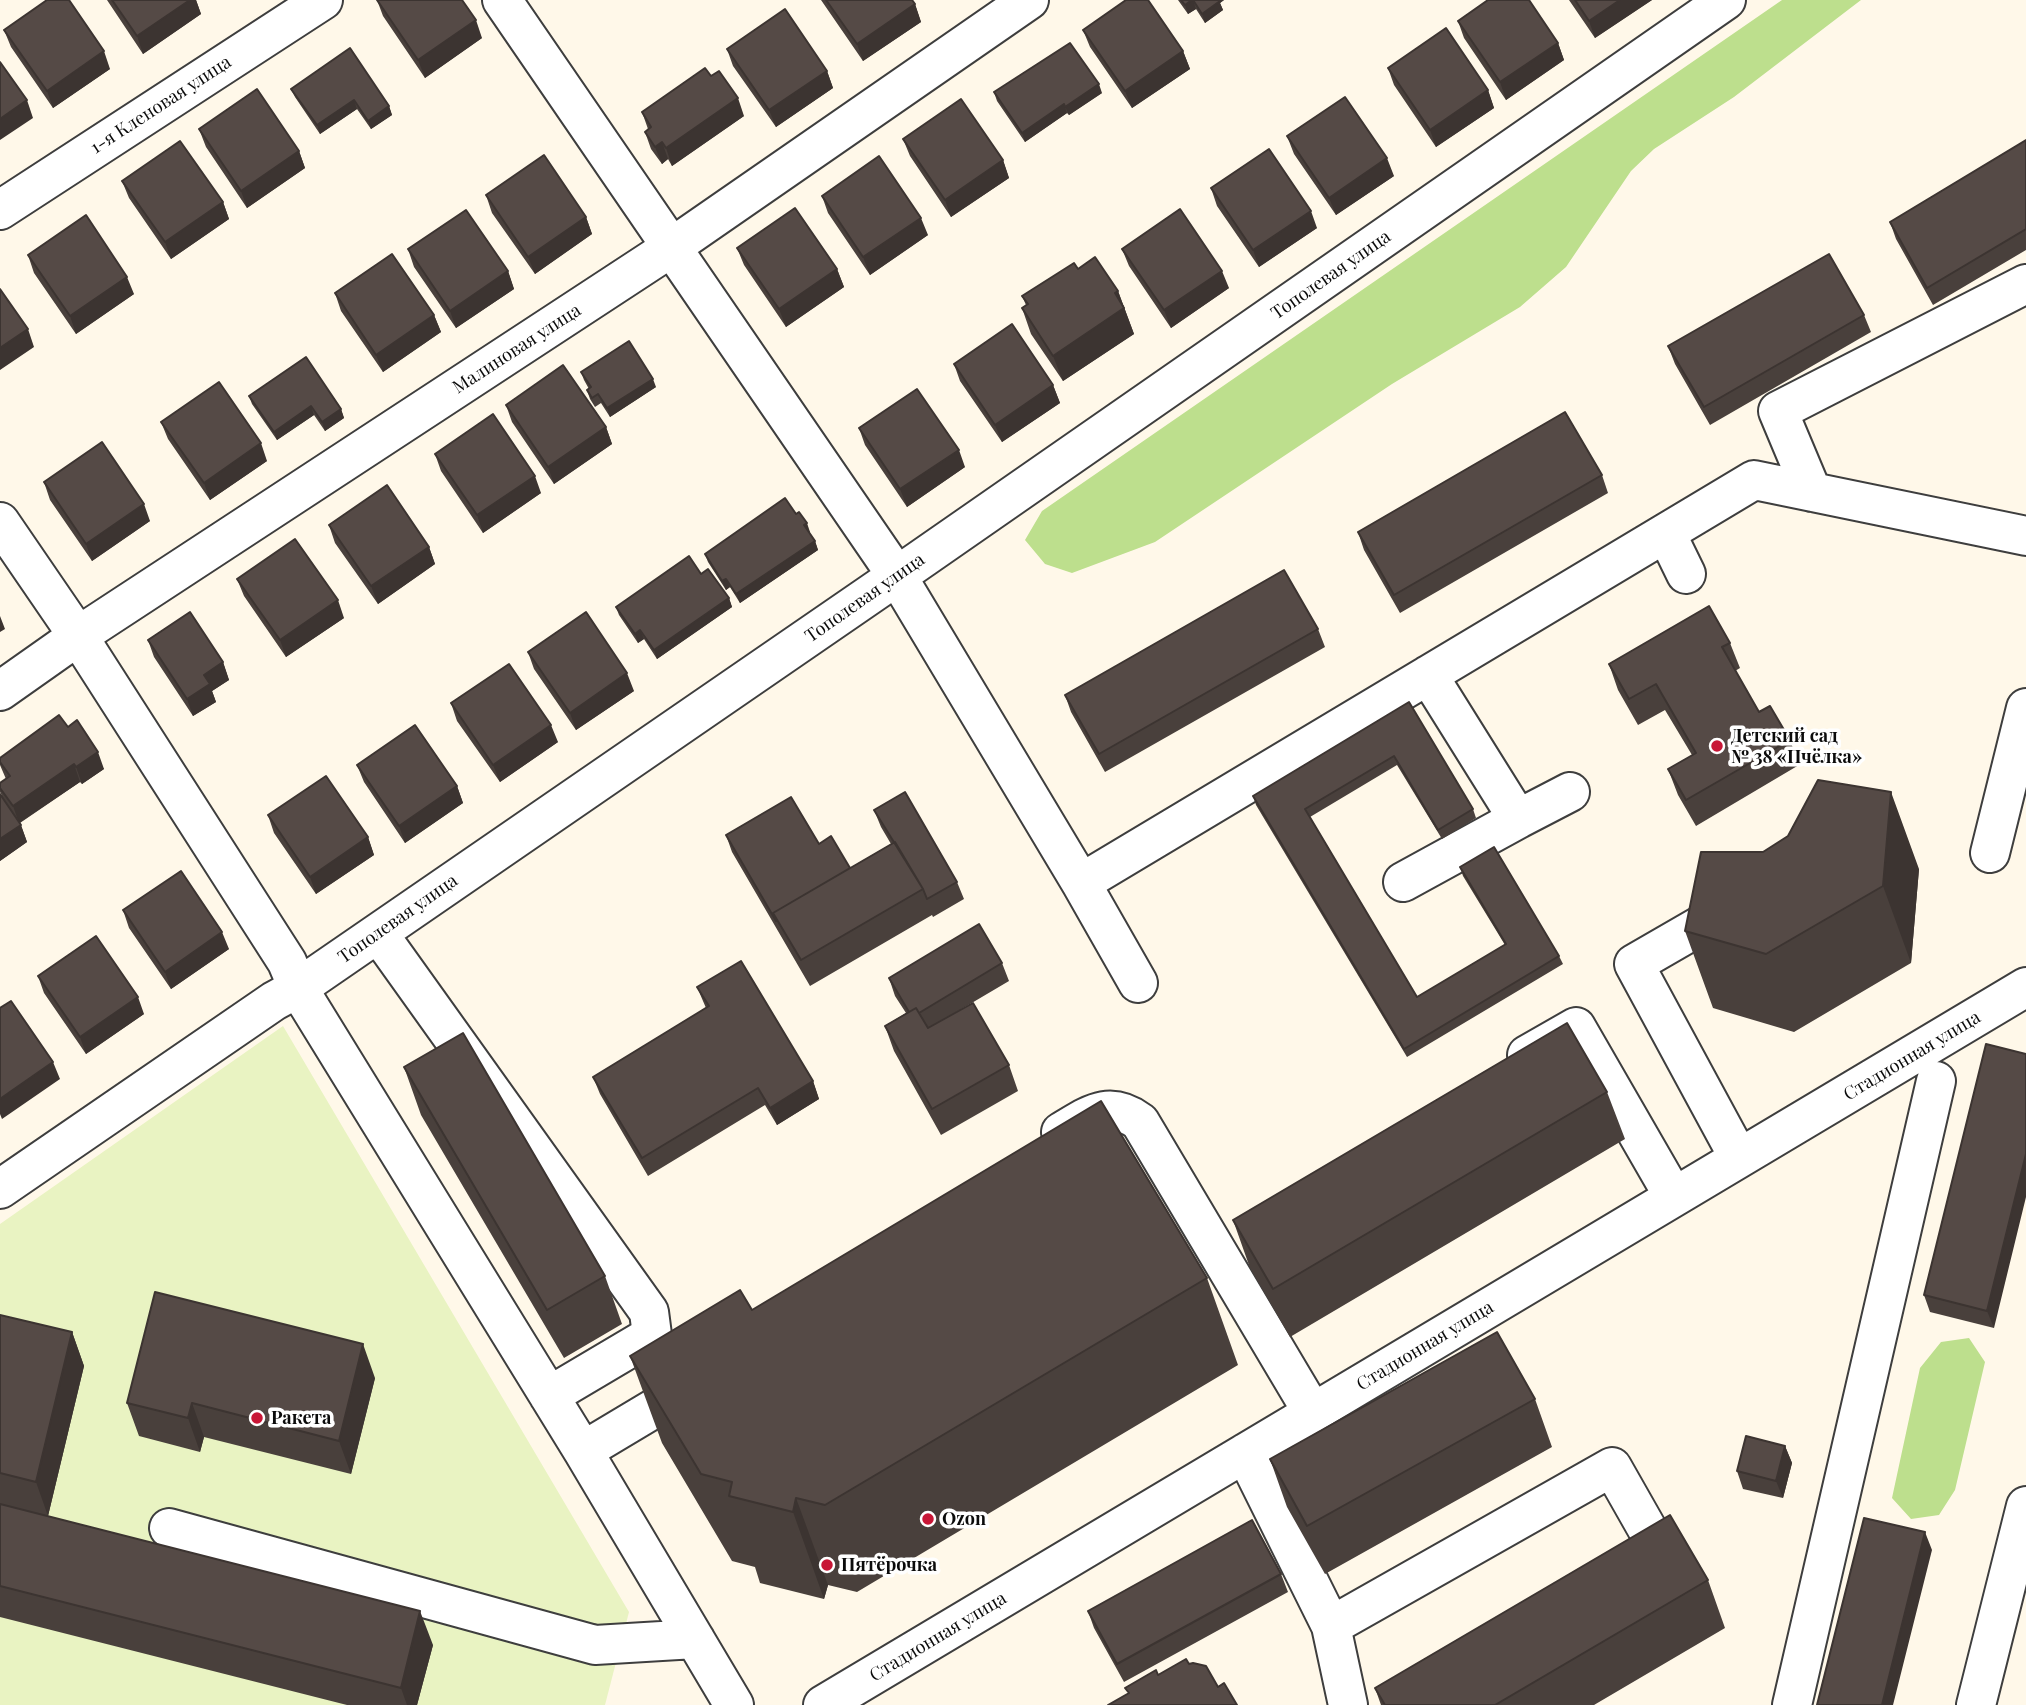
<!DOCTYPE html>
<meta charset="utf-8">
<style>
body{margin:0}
canvas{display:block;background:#fff8e9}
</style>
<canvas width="2026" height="1705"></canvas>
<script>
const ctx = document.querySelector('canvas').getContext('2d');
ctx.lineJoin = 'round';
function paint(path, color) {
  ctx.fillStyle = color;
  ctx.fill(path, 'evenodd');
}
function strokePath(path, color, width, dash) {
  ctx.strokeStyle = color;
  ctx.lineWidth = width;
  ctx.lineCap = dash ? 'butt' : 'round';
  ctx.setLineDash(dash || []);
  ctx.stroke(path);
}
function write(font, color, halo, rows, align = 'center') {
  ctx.font = font + ' "Playfair Display",serif';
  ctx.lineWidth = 7;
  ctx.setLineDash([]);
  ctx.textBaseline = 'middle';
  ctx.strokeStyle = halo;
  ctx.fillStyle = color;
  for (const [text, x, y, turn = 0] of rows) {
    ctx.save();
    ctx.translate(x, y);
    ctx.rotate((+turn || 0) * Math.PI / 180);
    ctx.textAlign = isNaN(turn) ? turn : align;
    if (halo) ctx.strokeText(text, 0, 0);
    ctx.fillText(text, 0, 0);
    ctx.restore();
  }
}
paint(new Path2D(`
 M 1782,0 L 1861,0 L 1734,97 L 1654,149 L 1631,171 L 1566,267 L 1520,307 L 1392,384 L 1155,542 L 1072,573 L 1045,564 L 1025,540 L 1042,511 Z
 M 1969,1338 L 1985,1362 L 1955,1490 L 1939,1515 L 1911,1519 L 1892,1498 L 1920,1368 L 1941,1342 Z`), '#bddf8d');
paint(new Path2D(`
 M 283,1026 L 629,1612 L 605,1705 L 0,1705 L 0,1224 Z`), '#e9f3c2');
const minor = new Path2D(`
 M 502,0 L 897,576 L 1081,883 L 1138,983
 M 0,210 L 323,0
 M 1812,492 L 1778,411 L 2026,284
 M 0,522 L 78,636 L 287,962 L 298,988 L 583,1451 L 734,1705
 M 1666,533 L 1686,574
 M 1428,675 L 1518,819 L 1570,792
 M 0,691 L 78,636 L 672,247 L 1029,0
 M 1990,853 L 2026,708
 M 1403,882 L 1518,819
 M 1081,883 L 1754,480 L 2026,536
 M 1731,908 L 1634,964 L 1739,1158
 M 378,933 L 649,1312 L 652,1335 L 549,1396
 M 1527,1055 L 1576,1027 L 1674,1197
 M 1061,1132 C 1090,1115 1109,1099 1140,1122 L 1313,1413
 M 0,1189 L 274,1001 L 298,988 L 897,576 L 1726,0
 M 583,1451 L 695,1384
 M 1245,1453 L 1331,1626 L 1348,1705
 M 169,1528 L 595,1645 L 695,1639
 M 1331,1626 L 1612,1467 L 1658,1548 L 1633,1562
 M 823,1705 L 2026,987
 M 1792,1705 L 1936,1081
 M 1976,1705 L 2026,1506`);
strokePath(minor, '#3e3e3e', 42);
strokePath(minor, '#fff', 38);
paint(new Path2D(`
 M 107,0 L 196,0 L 201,14 L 143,54 Z
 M 377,0 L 482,38 L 425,78 L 383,16 Z
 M 821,0 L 912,0 L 915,4 L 921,22 L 863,61 Z
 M 1178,0 L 1224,0 L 1220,3 L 1223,10 L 1205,23 L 1196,9 L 1188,14 Z
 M 1569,0 L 1652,0 L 1595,38 Z
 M 1458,21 L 1558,43 L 1564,60 L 1506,100 L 1464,38 Z
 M 4,30 L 110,69 L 53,108 L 11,47 Z
 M 1083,30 L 1183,51 L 1190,69 L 1132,108 L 1090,47 Z
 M 727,49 L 827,71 L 833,88 L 776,127 L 733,66 Z
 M 1388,68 L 1488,90 L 1494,108 L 1436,147 L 1394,85 Z
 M 291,89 L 389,106 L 392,115 L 371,129 L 357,109 L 320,134 L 295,97 Z
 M 994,92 L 1102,93 L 1069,115 L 1067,113 L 1025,142 L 997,101 Z
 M 642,112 L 744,116 L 672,166 L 668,159 L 662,164 L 651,149 L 645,132 L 648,129 Z
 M 199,129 L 299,151 L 305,168 L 247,208 L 206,147 Z
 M 1287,136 L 1394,176 L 1336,215 L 1294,154 Z
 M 903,139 L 1003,160 L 1009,178 L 951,217 L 910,156 Z
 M 2026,140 L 2026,250 L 1933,305 L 1896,239 L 1890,222 Z
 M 122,181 L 223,202 L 229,219 L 171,259 L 129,198 Z
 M 1211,188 L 1317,228 L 1259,267 L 1217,206 Z
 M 486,195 L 586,217 L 592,234 L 535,274 L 492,213 Z
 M 822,196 L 928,235 L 870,275 L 828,213 Z
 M 737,248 L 837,269 L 844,287 L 786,327 L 744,265 Z
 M 408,249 L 508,271 L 514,289 L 456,328 L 414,267 Z
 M 1122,249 L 1229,288 L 1171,328 L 1129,266 Z
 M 28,255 L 134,294 L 76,334 L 34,273 Z
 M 1078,269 L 1118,291 L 1134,334 L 1063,381 L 1031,334 L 1022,308 L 1026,305 L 1022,296 Z
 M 335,293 L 434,315 L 441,332 L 383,372 L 341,311 Z
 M 1864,315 L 1871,332 L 1710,425 L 1675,364 L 1668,346 Z
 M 954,364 L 1053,385 L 1060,403 L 1002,442 L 960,381 Z
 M 581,372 L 656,387 L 610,417 L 601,403 L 595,407 L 590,399 L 587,390 L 589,389 L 584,380 Z
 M 249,396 L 341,409 L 344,418 L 325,431 L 314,415 L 277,440 L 252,404 Z
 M 506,405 L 606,427 L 612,444 L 554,484 L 512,422 Z
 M 161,422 L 267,461 L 210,500 L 168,439 Z
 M 859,428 L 965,467 L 907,507 L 865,445 Z
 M 435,454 L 541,493 L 483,533 L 441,471 Z
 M 1602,475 L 1608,493 L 1400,613 L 1364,550 L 1358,532 Z
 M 44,482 L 150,521 L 92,561 L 50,500 Z
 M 329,525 L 429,547 L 435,564 L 378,604 L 335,543 Z
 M 810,532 L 809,533 L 815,541 L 818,550 L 740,603 L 730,587 L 726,590 L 708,562 L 705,554 Z
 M 701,574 L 729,598 L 732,607 L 657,659 L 644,639 L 638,643 L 619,615 L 616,607 Z
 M 237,579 L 344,618 L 286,657 L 244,596 Z
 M 1318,629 L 1325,647 L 1105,772 L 1071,712 L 1065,695 Z
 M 148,640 L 223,662 L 229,680 L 212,691 L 216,702 L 193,716 L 154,657 Z
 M 1730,643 L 1740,668 L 1735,671 L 1759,712 L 1790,740 L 1799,765 L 1696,826 L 1678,795 L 1668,769 L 1692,755 L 1665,710 L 1638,725 L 1618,690 L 1609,664 Z
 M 528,652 L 634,691 L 576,730 L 534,669 Z
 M 1409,702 L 1473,809 L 1476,818 L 1442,839 L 1397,765 L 1310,817 L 1417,997 L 1505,945 L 1463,876 L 1460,867 L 1559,956 L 1563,964 L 1407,1057 L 1256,805 L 1253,796 Z
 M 451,703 L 558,742 L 500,782 L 457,721 Z
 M 68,727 L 104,769 L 82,784 L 80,782 L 20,823 L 27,842 L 0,861 L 0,794 L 2,796 L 0,792 L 0,783 L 6,779 L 0,765 L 0,758 Z
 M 357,765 L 457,786 L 463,803 L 405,843 L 364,782 Z
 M 874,810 L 957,882 L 964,899 L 933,917 L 932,915 L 810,986 L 732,852 L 726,835 L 819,844 L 850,868 L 891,844 L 881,827 Z
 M 268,815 L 368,837 L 374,855 L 316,894 L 274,833 Z
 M 1919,869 L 1911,963 L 1794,1032 L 1713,1008 L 1685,931 Z
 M 123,910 L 229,949 L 171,989 L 129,928 Z
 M 1002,963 L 1009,981 L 948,1017 L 1009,1065 L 1018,1091 L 941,1135 L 894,1051 L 885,1026 L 906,1013 L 895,996 L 889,978 Z
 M 38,976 L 144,1014 L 86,1054 L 44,993 Z
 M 697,987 L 813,1081 L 819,1099 L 777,1125 L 765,1105 L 648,1176 L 600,1094 L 593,1077 L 706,1008 Z
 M 1986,1044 L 1994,1328 L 1930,1312 L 1924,1295 Z
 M 404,1067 L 605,1276 L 622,1324 L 564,1358 L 421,1115 Z
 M 1607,1092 L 1625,1139 L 1290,1337 L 1250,1268 L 1233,1220 Z
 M 1207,1278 L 1238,1365 L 857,1592 L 828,1585 L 824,1599 L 760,1583 L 755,1567 L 732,1561 L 662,1443 L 630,1356 L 752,1310 Z
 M 0,1315 L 72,1332 L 84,1366 L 48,1516 L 0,1504 Z
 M 375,1378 L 351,1474 L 204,1437 L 200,1452 L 139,1436 L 127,1403 Z
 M 1535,1399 L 1552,1447 L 1325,1574 L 1287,1507 L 1270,1459 Z
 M 1785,1446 L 1792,1463 L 1783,1498 L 1743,1489 L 1737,1471 Z
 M 0,1504 L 433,1645 L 417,1705 L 347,1705 L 0,1617 Z
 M 1281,1574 L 1288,1592 L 1124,1682 L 1094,1628 L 1088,1611 Z
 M 1708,1580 L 1725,1628 L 1594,1705 L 1381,1705 L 1375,1688 Z`), '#49403c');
paint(new Path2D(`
 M 190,0 L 196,0 L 201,14 L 143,54 L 137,36 Z
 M 1193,0 L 1196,9 L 1188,14 L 1185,5 Z
 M 1217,0 L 1224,0 L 1220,3 L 1223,10 L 1205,23 L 1202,14 Z
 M 1620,0 L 1652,0 L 1595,38 L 1589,21 Z
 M 915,4 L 921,22 L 863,61 L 857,44 Z
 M 476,20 L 482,38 L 425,78 L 418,60 Z
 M 1558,43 L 1564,60 L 1506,100 L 1500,82 Z
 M 104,51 L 110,69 L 53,108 L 47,91 Z
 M 1183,51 L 1190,69 L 1132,108 L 1125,91 Z
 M 827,71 L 833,88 L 776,127 L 769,110 Z
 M 1099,84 L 1102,93 L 1069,115 L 1065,107 Z
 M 1488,90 L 1494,108 L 1436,147 L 1430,130 Z
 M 738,98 L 744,116 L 672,166 L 666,148 Z
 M 27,100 L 33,118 L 0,140 L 0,119 Z
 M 354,100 L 357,109 L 320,134 L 317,125 Z
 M 1064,104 L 1067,113 L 1025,142 L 1022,133 Z
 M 389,106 L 392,115 L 371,129 L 368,121 Z
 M 662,142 L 668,159 L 662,164 L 655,147 Z
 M 299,151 L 305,168 L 247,208 L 241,191 Z
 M 1387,158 L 1394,176 L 1336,215 L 1329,198 Z
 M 1003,160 L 1009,178 L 951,217 L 945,200 Z
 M 223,202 L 229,219 L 171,259 L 165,242 Z
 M 1311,211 L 1317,228 L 1259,267 L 1253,250 Z
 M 586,217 L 592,234 L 535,274 L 528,257 Z
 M 921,218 L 928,235 L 870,275 L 863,257 Z
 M 837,269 L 844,287 L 786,327 L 779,309 Z
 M 508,271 L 514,289 L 456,328 L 450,311 Z
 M 1222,271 L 1229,288 L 1171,328 L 1164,310 Z
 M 127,277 L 134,294 L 76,334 L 70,316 Z
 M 1118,291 L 1134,334 L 1063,381 L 1053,356 Z
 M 434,315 L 441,332 L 383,372 L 376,355 Z
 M 28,329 L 34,347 L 0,370 L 0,348 Z
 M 653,379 L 656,387 L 610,417 L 607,408 Z
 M 1053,385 L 1060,403 L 1002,442 L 995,425 Z
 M 311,406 L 314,415 L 277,440 L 274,432 Z
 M 341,409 L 344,418 L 325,431 L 322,422 Z
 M 606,427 L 612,444 L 554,484 L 548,467 Z
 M 261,443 L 267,461 L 210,500 L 204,483 Z
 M 959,450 L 965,467 L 907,507 L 900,489 Z
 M 535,476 L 541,493 L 483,533 L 477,515 Z
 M 144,504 L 150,521 L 92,561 L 86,544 Z
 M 807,523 L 810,532 L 807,534 L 804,525 Z
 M 815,541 L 818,550 L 740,603 L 736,594 Z
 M 429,547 L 435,564 L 378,604 L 371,586 Z
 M 726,579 L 730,587 L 726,590 L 722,581 Z
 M 729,598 L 732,607 L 657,659 L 654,650 Z
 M 338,600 L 344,618 L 286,657 L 280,640 Z
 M 0,616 L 5,629 L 0,632 Z
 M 640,630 L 644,639 L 638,643 L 635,634 Z
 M 223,662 L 229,680 L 212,691 L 216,702 L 193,716 L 187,699 L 204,675 Z
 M 627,673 L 634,691 L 576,730 L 570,713 Z
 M 551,725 L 558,742 L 500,782 L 493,765 Z
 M 98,752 L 104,769 L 82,784 L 76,767 Z
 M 74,764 L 80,782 L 19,823 L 13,806 Z
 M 457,786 L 463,803 L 405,843 L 399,826 Z
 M 1891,792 L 1919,869 L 1911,963 L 1883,886 Z
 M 21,825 L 27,842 L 0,861 L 0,839 Z
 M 368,837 L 374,855 L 316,894 L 310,877 Z
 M 222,932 L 229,949 L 171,989 L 165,972 Z
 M 138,997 L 144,1014 L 86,1054 L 80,1037 Z
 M 53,1062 L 60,1079 L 2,1119 L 0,1114 L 0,1099 Z
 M 813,1081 L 819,1099 L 777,1125 L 770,1108 Z
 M 2026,1154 L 2026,1197 L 1994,1328 L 1987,1311 Z
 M 72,1332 L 84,1366 L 48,1516 L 36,1482 Z
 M 363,1344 L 375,1378 L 351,1474 L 339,1441 Z
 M 192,1403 L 204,1437 L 200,1452 L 188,1418 Z
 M 1785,1446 L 1792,1463 L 1783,1498 L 1776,1481 Z
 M 796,1498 L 828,1585 L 824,1599 L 793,1512 Z
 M 1925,1532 L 1932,1550 L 1893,1705 L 1882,1705 Z
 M 420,1611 L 433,1645 L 417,1705 L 407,1705 L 401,1688 Z`), '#3c3431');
const building = new Path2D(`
 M 47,0 L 69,0 L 104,51 L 47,91 L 4,30 Z
 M 112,0 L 190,0 L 137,36 Z
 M 377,0 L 462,0 L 476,20 L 418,60 Z
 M 826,0 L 912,0 L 915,4 L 857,44 Z
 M 1126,0 L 1148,0 L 1183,51 L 1125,91 L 1083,30 Z
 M 1181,0 L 1192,0 L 1185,5 Z
 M 1193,0 L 1219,0 L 1220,1 L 1202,14 Z
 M 1488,0 L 1529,0 L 1558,43 L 1500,82 L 1458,21 Z
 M 1575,0 L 1620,0 L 1589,21 Z
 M 785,9 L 827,71 L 769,110 L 727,49 Z
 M 1446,28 L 1488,90 L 1430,130 L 1388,68 Z
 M 1070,43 L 1099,84 L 1065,107 L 1064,104 L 1022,133 L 994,92 Z
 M 350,48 L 389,106 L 368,121 L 354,100 L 317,125 L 291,89 Z
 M 0,62 L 27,100 L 0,119 Z
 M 705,68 L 711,76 L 719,71 L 738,98 L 666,148 L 662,142 L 655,147 L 645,132 L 651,127 L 642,112 Z
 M 257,89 L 299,151 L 241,191 L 199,129 Z
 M 1345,97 L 1387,158 L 1329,198 L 1287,136 Z
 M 961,99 L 1003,160 L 945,200 L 903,139 Z
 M 2026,140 L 2026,229 L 1927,288 L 1890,222 Z
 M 180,141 L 223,202 L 165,242 L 122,181 Z
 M 1269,149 L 1311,211 L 1253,250 L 1211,188 Z
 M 544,155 L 586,217 L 528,257 L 486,195 Z
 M 879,156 L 921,218 L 863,257 L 822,196 Z
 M 795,208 L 837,269 L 779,309 L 737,248 Z
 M 1180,209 L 1222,271 L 1164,310 L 1122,249 Z
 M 466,210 L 508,271 L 450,311 L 408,249 Z
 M 86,215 L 127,277 L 70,316 L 28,255 Z
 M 392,254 L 434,315 L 376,355 L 335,293 Z
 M 1829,254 L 1864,315 L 1704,407 L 1668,346 Z
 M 1095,257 L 1118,291 L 1115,293 L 1124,308 L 1053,356 L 1022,308 L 1028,304 L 1022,296 L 1074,263 L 1078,269 Z
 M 0,289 L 28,329 L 0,348 Z
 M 1012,324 L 1053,385 L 995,425 L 954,364 Z
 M 629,341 L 653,379 L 607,408 L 598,394 L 592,398 L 587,390 L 591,387 L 581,372 Z
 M 306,357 L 341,409 L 322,422 L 311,406 L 274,432 L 249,396 Z
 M 563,365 L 606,427 L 548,467 L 506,405 Z
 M 219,382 L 261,443 L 204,483 L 161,422 Z
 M 917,389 L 959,450 L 900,489 L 859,428 Z
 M 1565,412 L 1602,475 L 1394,595 L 1358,532 Z
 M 493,414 L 535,476 L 477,515 L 435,454 Z
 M 102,442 L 144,504 L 86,544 L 44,482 Z
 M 387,485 L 429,547 L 371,586 L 329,525 Z
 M 785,498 L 796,514 L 799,512 L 807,523 L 804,525 L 815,541 L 736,594 L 726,579 L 722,581 L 705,554 Z
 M 295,539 L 338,600 L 280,640 L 237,579 Z
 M 689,556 L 701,574 L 708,569 L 729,598 L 654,650 L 640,630 L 635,634 L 616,607 Z
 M 1284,570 L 1318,629 L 1099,754 L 1065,695 Z
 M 1709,606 L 1730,643 L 1722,647 L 1759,712 L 1770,706 L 1790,740 L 1686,800 L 1668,769 L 1696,753 L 1656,684 L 1629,699 L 1609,664 Z
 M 190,612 L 223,662 L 204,675 L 210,684 L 187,699 L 148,640 Z
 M 586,612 L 627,673 L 570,713 L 528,652 Z
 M 509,664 L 551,725 L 493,765 L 451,703 Z
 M 1409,702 L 1473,809 L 1438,830 L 1394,756 L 1305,809 L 1417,997 L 1506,944 L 1460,867 L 1494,847 L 1559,956 L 1404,1049 L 1253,796 Z
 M 59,715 L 68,727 L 77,720 L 98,752 L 76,767 L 74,764 L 13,806 L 0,788 L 0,783 L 10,776 L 0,762 L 0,758 Z
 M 415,725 L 457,786 L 399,826 L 357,765 Z
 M 326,776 L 368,837 L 310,877 L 268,815 Z
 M 1818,780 L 1891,792 L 1883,886 L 1766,954 L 1685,931 L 1701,852 L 1763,852 L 1788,836 Z
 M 905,792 L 957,882 L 927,899 L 923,889 L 874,810 Z
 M 0,794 L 21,825 L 0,839 Z
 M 791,797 L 819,844 L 831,836 L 850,868 L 773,913 L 776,921 L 726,835 Z
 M 895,842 L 923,889 L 801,960 L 773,913 Z
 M 181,871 L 222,932 L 165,972 L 123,910 Z
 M 979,924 L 1002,963 L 919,1013 L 916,1008 L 909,1012 L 889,978 Z
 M 96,936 L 138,997 L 80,1037 L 38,976 Z
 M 741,961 L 813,1081 L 770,1108 L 758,1088 L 642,1158 L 593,1077 L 709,1006 L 697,987 Z
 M 11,1001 L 53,1062 L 0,1099 L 0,1008 Z
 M 973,1003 L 1009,1065 L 932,1109 L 885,1026 L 916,1008 L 928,1028 Z
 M 1567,1023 L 1607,1092 L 1273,1289 L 1233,1220 Z
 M 463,1033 L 605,1276 L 547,1310 L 404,1067 Z
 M 1986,1044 L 2026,1054 L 2026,1154 L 1987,1311 L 1924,1295 Z
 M 1101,1101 L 1207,1278 L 825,1505 L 796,1498 L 793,1512 L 729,1496 L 732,1482 L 701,1474 L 630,1356 L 740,1290 L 752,1310 Z
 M 155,1292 L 363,1344 L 339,1441 L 192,1403 L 188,1418 L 127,1403 Z
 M 0,1315 L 72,1332 L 36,1482 L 0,1473 Z
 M 1497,1332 L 1535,1399 L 1307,1526 L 1270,1459 Z
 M 1746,1436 L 1785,1446 L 1776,1481 L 1737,1471 Z
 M 0,1504 L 420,1611 L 401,1688 L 0,1586 Z
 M 1670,1515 L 1708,1580 L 1495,1705 L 1385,1705 L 1375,1688 Z
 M 1864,1518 L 1925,1532 L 1882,1705 L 1817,1705 Z
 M 1252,1520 L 1281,1574 L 1117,1664 L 1088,1611 Z
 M 1186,1659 L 1189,1664 L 1193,1663 L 1206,1666 L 1218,1687 L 1224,1683 L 1237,1705 L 1108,1705 L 1129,1693 L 1125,1688 L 1156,1670 L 1158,1675 Z`);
paint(building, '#554a46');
strokePath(building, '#3c3431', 2);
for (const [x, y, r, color] of [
 [1717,746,7,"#c81636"],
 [257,1418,7,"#c81636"],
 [928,1519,7,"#c81636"],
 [827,1565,7,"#c81636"]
]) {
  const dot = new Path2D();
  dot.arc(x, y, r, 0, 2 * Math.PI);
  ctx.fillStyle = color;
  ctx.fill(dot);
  strokePath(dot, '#fff', 2.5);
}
write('18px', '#0b0b0b', '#fff', [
 ["1-я Кленовая улица",161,105,-33],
 ["Тополевая улица",1331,275,-35],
 ["Малиновая улица",517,349,-33],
 ["Тополевая улица",865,598,-35],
 ["Тополевая улица",398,919,-35],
 ["Стадионная улица",1912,1056,-31],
 ["Стадионная улица",1425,1346,-31],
 ["Стадионная улица",938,1637,-31]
]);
write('bold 18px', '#0b0b0b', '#fff', [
 ["Детский сад",1731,736],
 ["№ 38 «Пчёлка»",1731,757],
 ["Ракета",271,1418],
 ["Ozon",942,1519],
 ["Пятёрочка",841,1565]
], 'left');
</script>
